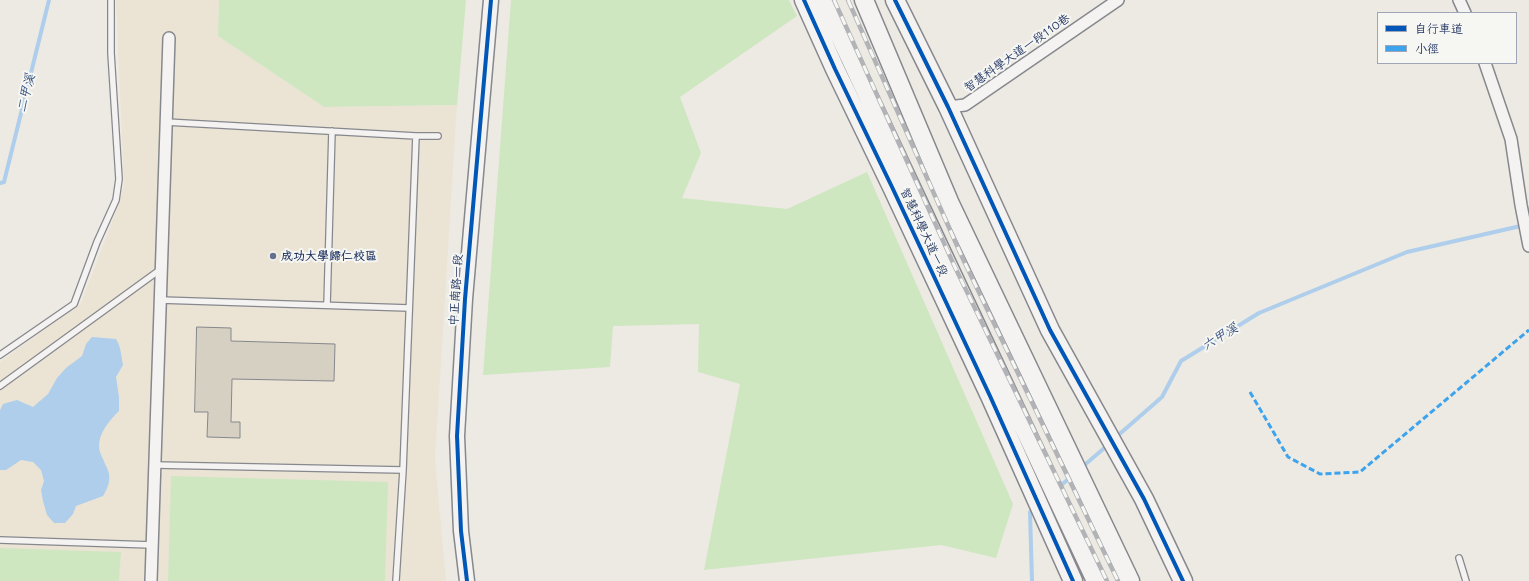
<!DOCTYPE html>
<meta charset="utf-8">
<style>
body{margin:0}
#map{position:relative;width:1529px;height:581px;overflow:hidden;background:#edeae3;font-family:Mali,"LXGW WenKai TC",sans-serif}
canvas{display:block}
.legend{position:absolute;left:1377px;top:12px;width:140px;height:52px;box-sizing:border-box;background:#f6f6f2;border:1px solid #9ea6b7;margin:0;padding:5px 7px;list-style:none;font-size:12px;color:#1b2f5e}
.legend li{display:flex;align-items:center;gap:8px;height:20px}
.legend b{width:20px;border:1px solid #9ea6b7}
</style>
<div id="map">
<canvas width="1529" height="581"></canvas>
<ul class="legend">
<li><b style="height:5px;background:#0057b8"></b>自行車道</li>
<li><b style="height:5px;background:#3da3ed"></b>小徑</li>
</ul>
</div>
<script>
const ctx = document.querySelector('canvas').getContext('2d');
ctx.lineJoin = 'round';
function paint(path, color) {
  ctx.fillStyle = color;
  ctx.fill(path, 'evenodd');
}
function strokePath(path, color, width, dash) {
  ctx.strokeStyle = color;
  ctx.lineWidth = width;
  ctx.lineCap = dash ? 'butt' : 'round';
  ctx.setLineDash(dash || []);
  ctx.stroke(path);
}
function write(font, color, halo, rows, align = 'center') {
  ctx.font = font + ' Mali,"LXGW WenKai TC",sans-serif';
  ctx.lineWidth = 4;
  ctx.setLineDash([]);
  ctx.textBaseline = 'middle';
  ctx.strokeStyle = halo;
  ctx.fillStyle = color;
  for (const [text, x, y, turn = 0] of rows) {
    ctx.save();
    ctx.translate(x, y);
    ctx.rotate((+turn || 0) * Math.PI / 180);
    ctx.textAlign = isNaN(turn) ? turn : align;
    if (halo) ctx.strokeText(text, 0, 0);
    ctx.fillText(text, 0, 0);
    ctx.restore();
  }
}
paint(new Path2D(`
 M 116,0 L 219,0 L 218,36 L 324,107 L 457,105 L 435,459 L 446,581 L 0,581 L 0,362 L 81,303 L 117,209 L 124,185 Z`), '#ebe4d4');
paint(new Path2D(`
 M 219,0 L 466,0 L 457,105 L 324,107 L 218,36 Z
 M 511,0 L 789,0 L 797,16 L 680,97 L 701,153 L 682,198 L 787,209 L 867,172 L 1013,504 L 996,558 L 941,545 L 704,570 L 740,384 L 698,372 L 699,324 L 613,326 L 610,367 L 483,375 Z
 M 171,476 L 388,482 L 385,581 L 168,581 Z
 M 0,548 L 121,552 L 119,581 L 0,581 Z`), '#cee7c1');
paint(new Path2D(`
 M 92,337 L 116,339 C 121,347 121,355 123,365 L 116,377 L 119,397 L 119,411 C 108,422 96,436 100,452 C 101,456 104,460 105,464 C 112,476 110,484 103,496 L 76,506 L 73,514 L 65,523 L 54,523 L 47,515 L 43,501 L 41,490 L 44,481 L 41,470 L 33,462 L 21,460 L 6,470 L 0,470 L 0,410 L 3,404 L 17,400 L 33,407 L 48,394 L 57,378 L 66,368 L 82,356 L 86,344 Z`), '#aeceeb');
strokePath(new Path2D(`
 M 0,183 L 4,182 L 49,0
 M 1115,438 L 1162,397 L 1181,361 L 1259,313 L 1407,252 L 1525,225
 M 1081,468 L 1109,444
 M 1058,488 L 1074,474
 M 1032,581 L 1030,512 L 1035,508`), '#aeceeb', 4);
const building = new Path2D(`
 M 197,327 L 231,328 L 231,341 L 335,344 L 334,381 L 232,379 L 231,422 L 240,422 L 240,438 L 207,437 L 208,412 L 195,412 Z`);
paint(building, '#d6d0c3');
strokePath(building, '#86888e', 1);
const service = new Path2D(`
 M 166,122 L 416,136 L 403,470 L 396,581
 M 416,136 L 438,136
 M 160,300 L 409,308
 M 327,305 L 332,131
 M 0,355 L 74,304 L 97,242 L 116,200 L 119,179 L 111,53 L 111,0
 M 0,386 L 161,269
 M 155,465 L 403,470
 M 0,540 L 152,545
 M 1459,558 L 1466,581`);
const minor = new Path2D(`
 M 1459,0 L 1465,13
 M 1485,63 L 1511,139 L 1521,205 L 1529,246
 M 948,107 L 965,105 L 1118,0
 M 151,581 L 169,38`);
const tertiary = new Path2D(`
 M 467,581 L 461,531 L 457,436 L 465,299 L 491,0`);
const primary = new Path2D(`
 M 804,0 L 835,69 L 892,187 L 990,396 L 1073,581
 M 823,0 L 1096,581
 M 864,0 L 950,204 L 1130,581
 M 895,0 L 948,107 L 1050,330 L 1144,499 L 1183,581`);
strokePath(service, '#86888e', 8);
strokePath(minor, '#86888e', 14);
strokePath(tertiary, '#86888e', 17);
strokePath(primary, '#86888e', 21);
strokePath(service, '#f4f3f1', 5.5);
strokePath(minor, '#f4f3f1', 11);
strokePath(tertiary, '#f4f3f1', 14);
strokePath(primary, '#f4f3f1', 18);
const rail = new Path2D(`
 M 834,0 L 954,265 L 1107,581
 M 848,0 L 963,259 L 1118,581`);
strokePath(rail, '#b1b3b7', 4.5);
strokePath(rail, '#f6f6f2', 3, [9]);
strokePath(new Path2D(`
 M 1250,392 L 1288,457 L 1320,474 L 1360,472 L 1529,330`), '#3da3ed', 3, [6, 3]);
strokePath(new Path2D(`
 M 804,0 L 835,69 L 892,187 L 990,396 L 1073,581
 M 895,0 L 948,107 L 1050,330 L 1144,499 L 1183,581
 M 467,581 L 461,531 L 457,436 L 465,299 L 491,0`), '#0057b8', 4);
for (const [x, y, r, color] of [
 [273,256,4,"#64708d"]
]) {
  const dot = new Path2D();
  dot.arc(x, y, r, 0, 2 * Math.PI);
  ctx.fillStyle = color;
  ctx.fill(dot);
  strokePath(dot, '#f6f6f2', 1.5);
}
write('12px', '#1b2f5e', '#f6f6f2', [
 ["智慧科學大道一段110巷",1017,53,-35],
 ["智慧科學大道一段",924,232,65],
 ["中正南路一段",456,290,-86]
]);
write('bold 12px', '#1b2f5e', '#f6f6f2', [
 ["成功大學歸仁校區",281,256]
], 'left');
write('italic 13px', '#395482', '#f6f6f2', [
 ["二甲溪",26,93,-76],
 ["六甲溪",1220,337,-32]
]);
</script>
